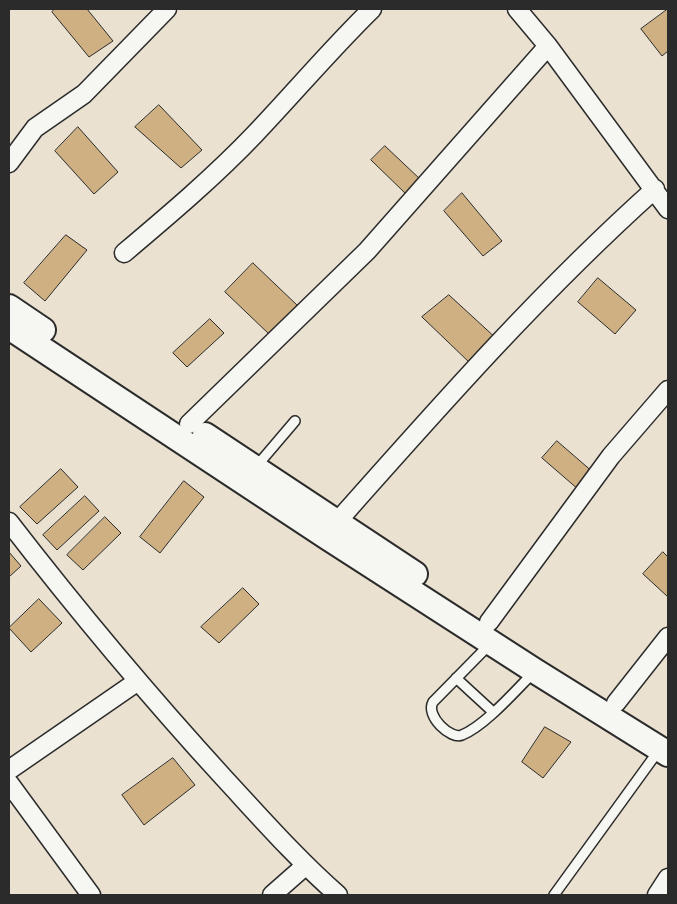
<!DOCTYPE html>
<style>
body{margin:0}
#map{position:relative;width:677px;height:904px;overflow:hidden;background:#eae1d0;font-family:Caveat,sans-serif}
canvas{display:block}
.frame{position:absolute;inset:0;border:10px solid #2b2b2b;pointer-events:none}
</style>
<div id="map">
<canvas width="677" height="904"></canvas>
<div class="frame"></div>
</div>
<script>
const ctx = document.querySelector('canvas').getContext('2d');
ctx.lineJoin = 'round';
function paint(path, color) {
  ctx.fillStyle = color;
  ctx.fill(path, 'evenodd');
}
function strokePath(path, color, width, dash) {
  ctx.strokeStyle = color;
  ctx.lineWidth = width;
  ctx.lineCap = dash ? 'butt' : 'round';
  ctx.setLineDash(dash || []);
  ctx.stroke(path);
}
const building = new Path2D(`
 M 55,9 L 87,9 L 113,41 L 89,57 L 52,12 Z
 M 668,9 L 668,51 L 662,56 L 641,29 Z
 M 159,105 L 202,150 L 181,168 L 135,127 Z
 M 78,127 L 118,172 L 94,194 L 55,151 Z
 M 385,146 L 421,180 L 407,195 L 371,160 Z
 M 462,193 L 502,241 L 483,256 L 444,211 Z
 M 66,235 L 87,250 L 45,301 L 24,283 Z
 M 253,263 L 298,306 L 270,335 L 225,292 Z
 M 598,278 L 636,310 L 615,334 L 578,302 Z
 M 449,295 L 498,340 L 471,364 L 422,317 Z
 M 210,319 L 224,333 L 187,367 L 173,353 Z
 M 557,441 L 594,473 L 579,490 L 542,458 Z
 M 61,469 L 78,487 L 37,524 L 20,507 Z
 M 184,481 L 204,497 L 160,553 L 140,537 Z
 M 85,496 L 99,511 L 57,550 L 43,535 Z
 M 105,517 L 121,533 L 83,570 L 67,555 Z
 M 9,552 L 21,566 L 9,577 Z
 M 663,552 L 668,557 L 668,597 L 643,574 Z
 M 243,588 L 259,604 L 219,643 L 201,627 Z
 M 39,599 L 62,623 L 31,652 L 9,628 Z
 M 545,727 L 571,742 L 543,778 L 522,762 Z
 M 173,758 L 195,785 L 144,825 L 122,795 Z`);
paint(building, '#ceb082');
strokePath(building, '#2b2b2b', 1);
const lane = new Path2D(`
 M 255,468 L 295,421
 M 490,644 L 433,702 C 425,716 451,740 462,735 C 485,726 517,689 535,671
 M 456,678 L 493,712
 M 554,895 L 659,750`);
const street = new Path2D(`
 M 517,9 L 548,46 L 668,209
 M 9,163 L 35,128 L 84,94 L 167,9
 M 124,253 C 169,215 214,177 255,134 C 294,93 331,49 372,9
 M 189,424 L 367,251 L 548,46
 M 9,522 C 77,610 149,696 224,778 C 261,818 297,859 338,895
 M 336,523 C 438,408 540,292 655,189
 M 489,622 L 611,456 L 668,390
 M 616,703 L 668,637
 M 9,770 L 138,681
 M 9,783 L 91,895
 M 272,895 L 305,866
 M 657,895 L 668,878`);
const secondary = new Path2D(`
 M 9,307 L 43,330
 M 9,327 L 327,537 L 535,671 L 668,754
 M 205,435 L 415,574`);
strokePath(lane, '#2b2b2b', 12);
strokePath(street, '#2b2b2b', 21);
strokePath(secondary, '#2b2b2b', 28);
strokePath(lane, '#f6f6f2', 9);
strokePath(street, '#f6f6f2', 18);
strokePath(secondary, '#f6f6f2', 24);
</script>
